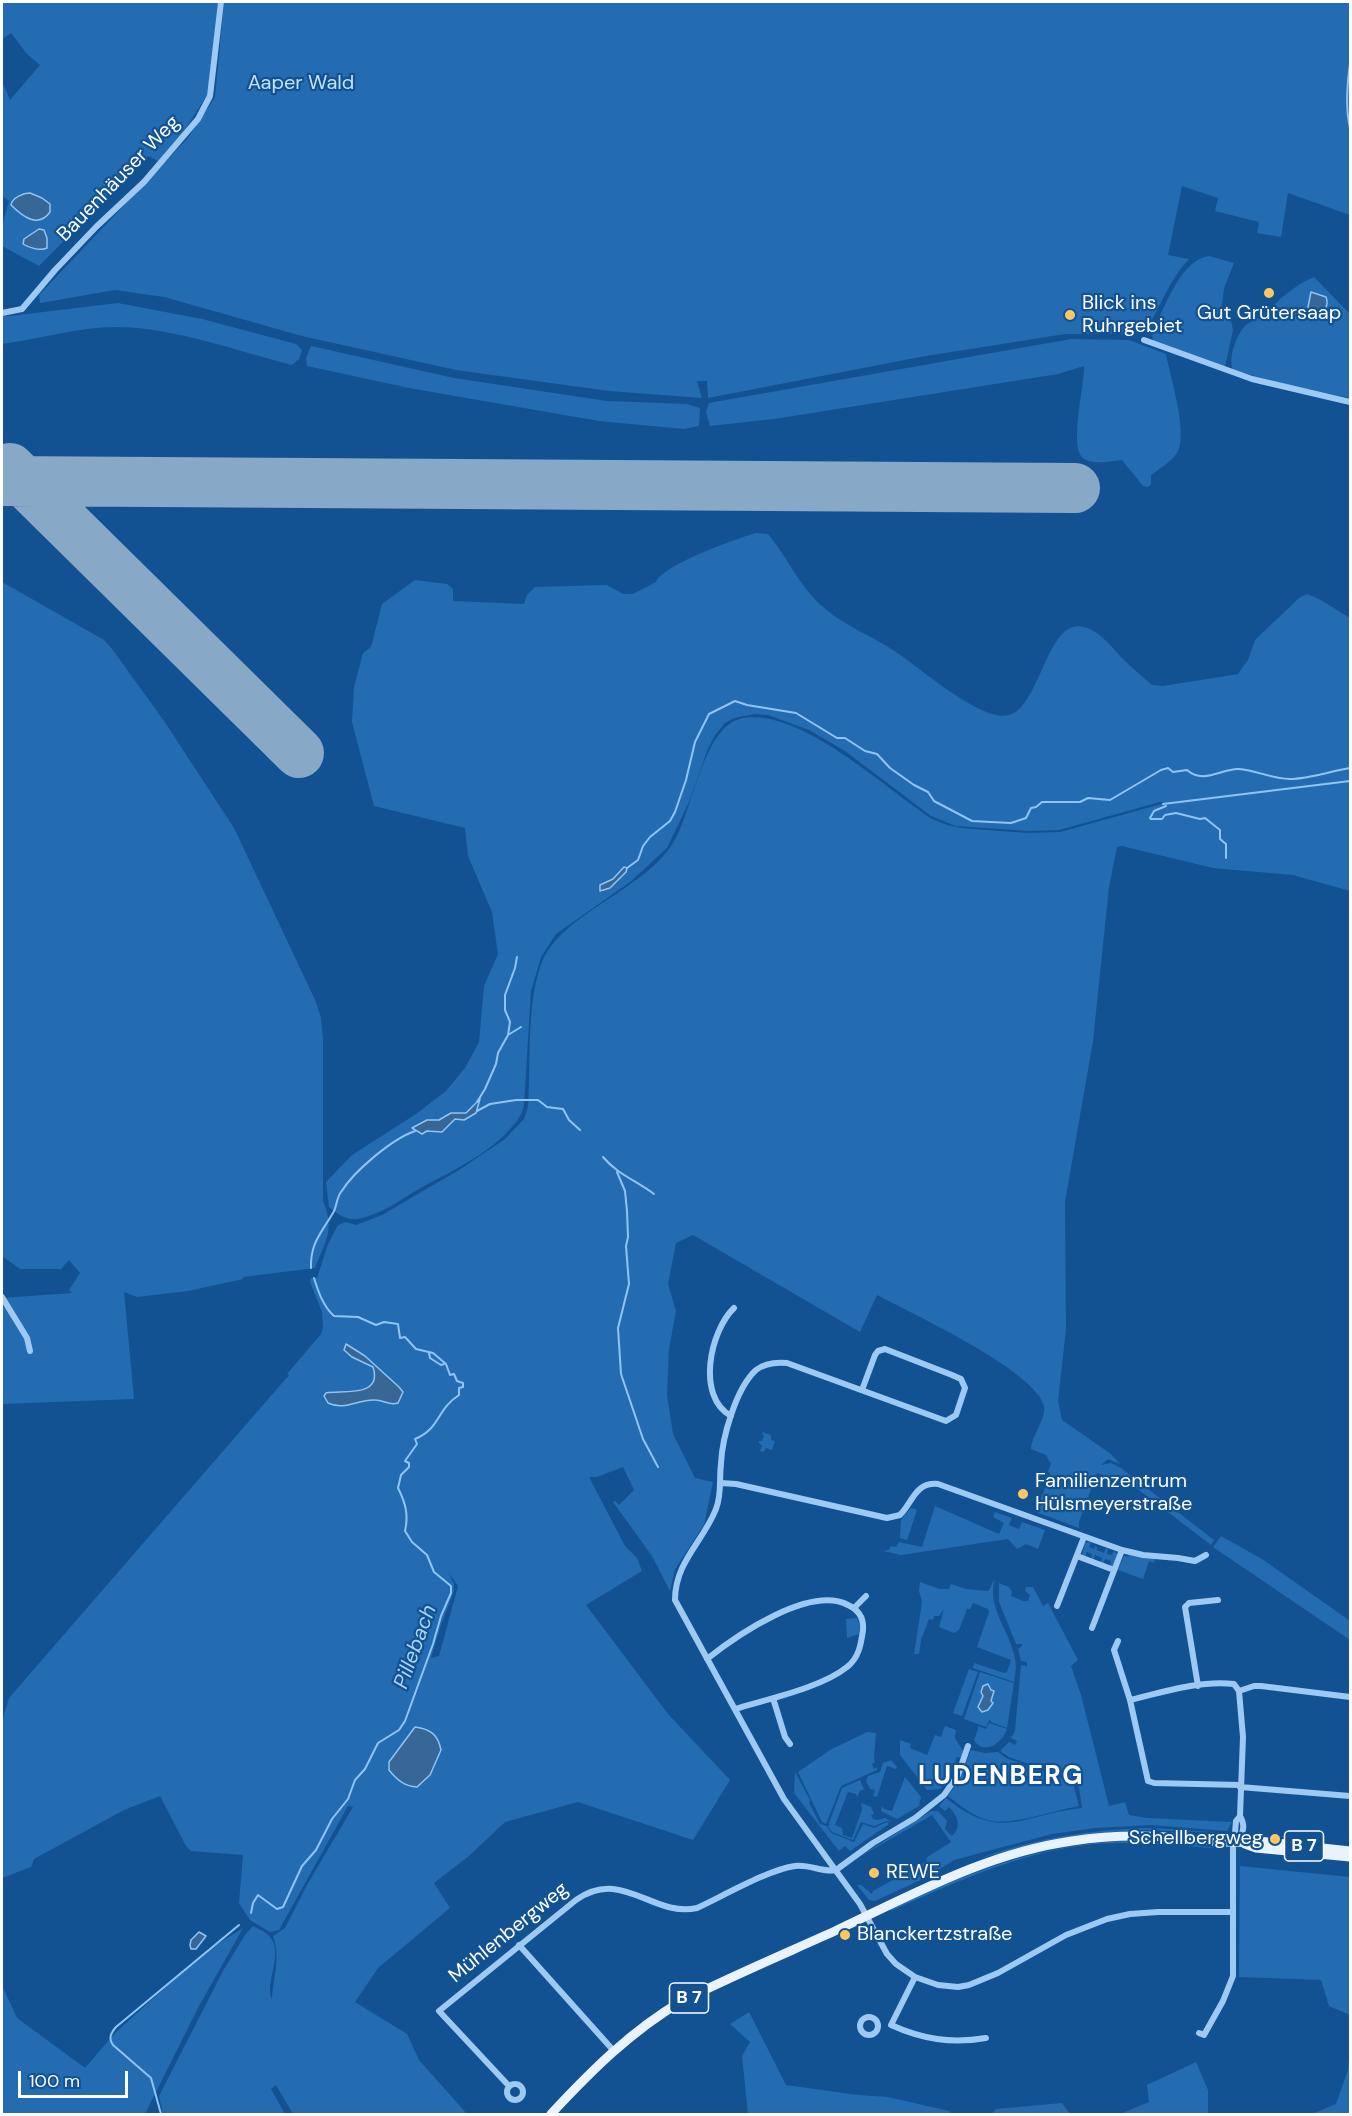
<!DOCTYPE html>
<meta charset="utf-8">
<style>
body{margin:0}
#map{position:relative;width:1352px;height:2116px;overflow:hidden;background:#125292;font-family:"DM Sans",sans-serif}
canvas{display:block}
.frame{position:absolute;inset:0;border:3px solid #fff;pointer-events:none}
.scale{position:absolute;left:18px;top:2071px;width:110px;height:27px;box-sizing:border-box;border:3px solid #fff;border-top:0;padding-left:8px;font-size:18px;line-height:21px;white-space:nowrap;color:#fff;-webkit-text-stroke:4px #125292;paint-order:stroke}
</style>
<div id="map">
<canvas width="1352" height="2116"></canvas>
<div class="frame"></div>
<div class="scale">100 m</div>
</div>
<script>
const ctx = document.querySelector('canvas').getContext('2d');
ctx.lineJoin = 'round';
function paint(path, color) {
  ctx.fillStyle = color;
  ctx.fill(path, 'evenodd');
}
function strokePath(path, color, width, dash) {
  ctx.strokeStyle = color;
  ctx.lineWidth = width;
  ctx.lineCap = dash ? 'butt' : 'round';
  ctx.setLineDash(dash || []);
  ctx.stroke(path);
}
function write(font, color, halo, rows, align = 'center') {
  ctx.font = font + ' "DM Sans",sans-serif';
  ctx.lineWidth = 4.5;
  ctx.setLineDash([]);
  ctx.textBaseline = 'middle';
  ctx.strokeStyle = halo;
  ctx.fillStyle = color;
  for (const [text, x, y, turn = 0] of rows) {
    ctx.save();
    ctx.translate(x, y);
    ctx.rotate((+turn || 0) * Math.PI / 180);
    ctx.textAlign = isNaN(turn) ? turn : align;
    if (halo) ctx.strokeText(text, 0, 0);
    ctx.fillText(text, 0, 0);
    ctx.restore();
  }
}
paint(new Path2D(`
 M 2,2 L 218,2 L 209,92 L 184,131 L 158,161 L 148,156 L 39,266 L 2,246 L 2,226 L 9,201 L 2,196 L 2,81 L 10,100 L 40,65 L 27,54 L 11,33 L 2,39 Z
 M 224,2 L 1350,2 L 1350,215 L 1288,193 L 1281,237 L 1257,233 L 1259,222 L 1215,211 L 1218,198 L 1182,186 L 1168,255 L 1189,259 C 1169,280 1160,308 1145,332 L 1136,334 L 1065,334 L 920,357 L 708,398 L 707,381 L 697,381 L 702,398 L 609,391 L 456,370 L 302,336 L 164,297 L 115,290 L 40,303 L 39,295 L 188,138 L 215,97 Z
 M 1209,256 L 1234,263 L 1224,288 L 1221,313 L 1230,315 L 1233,330 L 1225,367 L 1153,341 L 1152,332 C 1165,308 1180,260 1209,256 Z
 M 1314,277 L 1350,314 L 1350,398 L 1284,384 L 1233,370 C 1228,359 1236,335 1245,326 C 1249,322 1256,320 1261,316 C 1278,302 1293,285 1314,277 Z
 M 118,303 L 202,319 L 296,344 L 302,350 L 299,359 L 292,365 C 237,351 172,327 116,327 C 78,327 39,339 2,344 L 2,315 L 10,316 Z
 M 1071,339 L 1129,340 L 1166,354 C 1170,377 1189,434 1177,453 C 1171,462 1159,469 1151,475 L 1151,484 L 1148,487 L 1143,486 L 1122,460 C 1112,461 1094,465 1084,459 C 1068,448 1085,385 1084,366 L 1058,374 L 774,419 L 710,426 L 706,412 L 709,403 Z
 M 311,346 L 454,378 L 607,401 L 687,404 L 700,408 L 699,426 L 684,429 L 599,421 L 409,388 L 307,366 L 306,358 Z
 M 756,533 L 768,534 C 787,557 800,587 823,607 C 844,626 873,636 896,652 C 919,667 982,723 1009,715 C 1042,706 1047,612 1087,628 C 1102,633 1114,650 1125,661 C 1133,669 1143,677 1152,685 L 1163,686 L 1238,674 L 1248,660 L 1255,640 L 1299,598 L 1307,594 L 1319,599 L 1350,618 L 1350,891 L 1293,875 L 1213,868 L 1122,846 L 1117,847 L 1109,887 L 1093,1041 L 1065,1202 L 1066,1329 L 1058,1401 L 1062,1420 L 1111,1454 L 1120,1464 L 1108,1459 L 1101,1465 L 1111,1463 L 1121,1468 L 1214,1540 L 1211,1545 L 1135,1487 L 1097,1473 L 1079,1522 L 1079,1528 L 1036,1512 L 1050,1474 L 1048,1471 L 1051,1464 L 1046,1455 L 1031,1449 C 1032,1435 1046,1419 1044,1406 C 1036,1371 911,1313 877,1295 L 860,1332 L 693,1235 L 676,1243 L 668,1284 L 676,1311 L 669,1349 L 667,1395 L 673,1434 L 695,1478 L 713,1482 L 704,1525 L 675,1569 L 670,1591 L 652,1556 L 613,1502 L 615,1501 L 619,1505 L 634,1490 L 623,1467 L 597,1477 L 589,1477 L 625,1546 L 637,1558 L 642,1571 L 586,1605 L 668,1714 L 730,1780 L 693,1840 L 578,1802 L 505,1822 L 469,1856 L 434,1883 L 450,1908 L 378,1968 L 355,2002 L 407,2034 L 419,2060 L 467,2114 L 293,2114 L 276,2085 L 271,2089 L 285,2114 L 163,2114 L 159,2096 L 223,1971 L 245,1935 L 253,1926 C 258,1929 265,1931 269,1936 C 285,1952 264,1982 272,2000 C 273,1978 281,1958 273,1936 L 285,1928 L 307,1885 L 353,1807 L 348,1806 L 279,1930 L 270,1932 L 250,1920 L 239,1903 L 243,1855 L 191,1851 L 186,1846 L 160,1796 L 124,1810 L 34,1859 L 31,1867 L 2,1878 L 2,1721 L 9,1698 L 289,1375 L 287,1374 L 321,1334 L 323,1328 L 322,1312 L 310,1282 L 311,1278 L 317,1278 L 328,1244 L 338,1225 L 346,1222 L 356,1225 L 382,1215 L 459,1170 L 505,1139 L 524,1119 L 528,1107 C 531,1063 526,1002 542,962 C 562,914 641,891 672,845 C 693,814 702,725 743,718 C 801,708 886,789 932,819 L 947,825 L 961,828 L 1028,833 L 1060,832 L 1165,803 L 1160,802 L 1059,830 L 1028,831 L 956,826 L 931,816 L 845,751 L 809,730 L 768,715 L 755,714 L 734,718 L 725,723 L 715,735 L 707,751 L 689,802 L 667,848 L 630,882 L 556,934 L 541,957 L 531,991 L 524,1105 C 522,1115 517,1122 510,1129 C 486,1156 448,1173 417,1190 C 399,1201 379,1215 358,1219 C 347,1221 337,1214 329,1207 L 326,1182 L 352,1155 L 416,1114 L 446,1091 L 465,1068 L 479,1042 L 484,986 L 498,954 L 492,912 L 468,856 L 465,828 L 374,806 L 352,722 L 354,687 L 363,653 L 371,647 L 382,604 L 415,580 L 447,584 L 453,589 L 453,601 L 524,604 L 527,595 L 535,587 L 607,585 L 623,594 L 633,594 L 656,582 C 664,564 736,539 756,533 ZM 624,867 L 625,873 C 617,881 611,888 601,892 L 601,885 L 613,879 ZM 480,1101 L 476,1113 L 461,1120 L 455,1119 L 442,1132 L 427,1131 L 421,1134 L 422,1122 L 429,1120 L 435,1122 L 451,1113 L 466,1112 L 475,1103 ZM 448,1572 L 458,1586 L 439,1656 L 431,1658 L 440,1628 L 454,1591 L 454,1584 ZM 415,1727 L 427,1729 L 389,1762 Z
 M 2,582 L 104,640 L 112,649 L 164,721 L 234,828 L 316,1002 L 321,1018 L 323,1039 L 323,1201 C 335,1229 326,1241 315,1268 L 243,1277 L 243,1279 L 188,1291 L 137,1297 L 124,1292 L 134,1399 L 2,1404 L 2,1298 L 72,1293 L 69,1290 L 80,1273 L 69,1260 L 61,1269 L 20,1269 L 2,1256 Z
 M 763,1432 L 771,1435 L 771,1440 L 775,1441 L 772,1450 L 766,1448 L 764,1452 L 760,1451 L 762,1446 L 759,1443 L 759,1441 L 762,1441 L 764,1436 L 762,1434 Z
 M 935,1506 L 999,1534 L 1004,1523 L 993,1517 L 995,1512 L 1012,1518 L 1009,1525 L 1019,1529 L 1022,1522 L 1045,1530 L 1038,1549 L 1026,1544 L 1017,1549 L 1008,1539 L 901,1555 L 883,1551 L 889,1550 L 891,1546 L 896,1547 L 899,1542 L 922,1547 Z
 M 911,1508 L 917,1510 L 907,1540 L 900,1538 L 901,1520 Z
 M 1221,1536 L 1262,1559 L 1350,1621 L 1350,1640 L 1213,1547 Z
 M 1088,1542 L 1091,1543 L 1089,1547 L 1094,1549 L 1096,1545 L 1097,1550 L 1104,1553 L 1106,1548 L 1108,1549 L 1107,1554 L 1112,1555 L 1114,1551 L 1118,1555 L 1114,1566 L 1110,1566 L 1111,1561 L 1105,1559 L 1103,1564 L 1101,1562 L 1102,1558 L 1095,1555 L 1093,1560 L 1091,1559 L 1092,1554 L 1087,1552 L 1085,1557 L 1082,1555 L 1085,1543 Z
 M 1128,1554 L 1155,1559 L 1154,1563 L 1149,1561 L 1143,1579 L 1118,1570 L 1124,1556 L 1129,1557 Z
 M 995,1578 C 986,1608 1010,1630 1015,1659 C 1017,1667 1015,1674 1014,1682 L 973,1668 L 974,1663 L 1004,1673 L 1007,1672 L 1011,1660 L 977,1647 L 989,1612 L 988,1609 L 973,1603 L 970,1609 L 967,1609 L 959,1630 L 954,1633 L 939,1627 L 944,1609 L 939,1616 L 934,1616 L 933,1620 L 929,1619 L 921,1640 L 919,1654 L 914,1654 L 922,1602 L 919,1591 L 920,1582 L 939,1589 L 949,1589 L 951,1584 L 966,1589 L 987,1591 L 989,1590 Z
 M 999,1583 L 1009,1587 L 1012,1592 L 1011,1596 L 1023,1601 L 1028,1601 L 1030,1595 L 1025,1591 L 1026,1587 L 1033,1587 L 1043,1606 L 1048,1603 L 1078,1660 L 1071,1666 L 1081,1695 L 1109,1806 L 1125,1802 L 1129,1815 L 1147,1818 L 1232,1822 L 1227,1831 L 1151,1825 L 1095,1828 L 1052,1834 L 954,1860 L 927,1877 L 875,1901 L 869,1900 L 857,1885 L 861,1885 L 872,1894 L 873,1891 L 927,1861 L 926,1858 L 951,1842 L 932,1815 L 856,1859 L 931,1811 L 938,1811 L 947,1821 L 945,1829 L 952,1836 C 962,1827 958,1816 949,1807 L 945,1811 L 939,1806 L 946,1798 C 1002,1843 1022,1814 1082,1808 L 1079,1788 L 1071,1779 L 1009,1757 L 1000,1751 L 1009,1742 L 1015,1745 L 1017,1741 L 1011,1738 L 1015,1731 L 1021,1665 L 1027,1666 L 1027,1662 L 1021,1661 L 1018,1649 L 1022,1646 L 1022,1644 L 1016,1644 L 999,1602 Z
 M 857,1618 L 860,1626 L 859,1634 L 847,1638 L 846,1619 Z
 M 969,1669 L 978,1672 L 962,1716 L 953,1713 Z
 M 980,1672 L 1014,1683 L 1007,1728 L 991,1722 L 990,1719 L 986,1727 L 964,1719 Z
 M 989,1723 L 1007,1729 C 1003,1742 984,1757 974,1740 L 978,1729 L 978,1726 L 986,1729 Z
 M 945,1726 L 956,1730 L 955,1738 L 963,1751 L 961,1758 L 957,1757 L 950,1774 L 940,1789 L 927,1790 L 900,1755 L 900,1740 L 911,1744 L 910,1748 L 927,1755 L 935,1735 L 941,1737 Z
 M 867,1732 L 876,1733 L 874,1758 L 875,1762 L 872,1764 L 874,1769 L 877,1767 L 877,1770 L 841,1786 L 826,1824 L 822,1822 L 798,1772 L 830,1750 Z
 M 971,1750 L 985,1753 L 998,1752 L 1006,1758 L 1071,1782 L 1074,1787 L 1079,1806 C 1057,1810 1012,1825 992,1821 C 975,1818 961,1806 948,1796 L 959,1780 Z
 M 891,1760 L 897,1767 L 896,1769 L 887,1766 L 877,1797 L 873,1796 L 875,1790 L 870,1789 L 866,1781 L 868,1776 L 880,1772 L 883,1763 Z
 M 795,1772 L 810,1800 L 809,1803 L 820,1824 L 827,1826 L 831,1833 L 854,1842 L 863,1824 L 874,1828 L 887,1822 L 889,1824 L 850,1851 L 845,1846 L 839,1851 L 794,1793 Z
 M 905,1777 L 921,1797 L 919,1806 L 897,1819 L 881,1811 L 882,1806 L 884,1809 L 892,1811 Z
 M 860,1780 L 864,1789 L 860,1791 L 857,1797 L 856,1794 L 848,1792 L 835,1825 L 842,1828 L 843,1835 L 852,1838 L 862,1810 L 861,1803 L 871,1807 L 874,1814 L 871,1815 L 873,1819 L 878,1820 L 885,1818 L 892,1822 L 887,1821 L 874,1826 L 861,1822 L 853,1840 L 832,1832 L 828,1826 L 842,1788 Z
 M 1153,1828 L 1225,1833 L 1143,1830 L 1111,1832 L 1044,1841 L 978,1859 C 1035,1838 1093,1829 1153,1828 Z
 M 1127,1841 L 1188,1844 L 1223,1849 C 1181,1846 1137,1841 1095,1844 C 1022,1851 956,1882 891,1911 L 890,1909 C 971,1872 1037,1844 1127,1841 Z
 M 1240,1866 L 1350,1877 L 1350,2015 L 1329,2006 L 1321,1980 L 1239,1977 Z
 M 243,1928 L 199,2006 L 145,2114 L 2,2114 L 2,1985 L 17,2018 L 85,2068 L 114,2034 L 202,1954 Z
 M 749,2012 L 786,2085 L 858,2095 L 888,2097 L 949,2111 L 951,2114 L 748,2114 L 742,2056 L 750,2042 L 730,2024 Z
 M 1349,2057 L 1350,2114 L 1312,2114 L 1336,2104 L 1348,2070 Z
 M 1196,2062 L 1208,2090 L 1208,2114 L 1120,2114 L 1149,2102 L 1147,2085 Z
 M 1062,2103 L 1070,2114 L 992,2114 L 996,2109 Z`), '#236cb1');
const water = new Path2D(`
 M 30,193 L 42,198 L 50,204 L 50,212 C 38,229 22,216 11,205 C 12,198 23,193 30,193 Z
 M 39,229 L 44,230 L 47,238 L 47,248 C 40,251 29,248 23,244 L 24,239 Z
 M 1311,292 L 1326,297 C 1329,305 1325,312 1318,316 L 1312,314 L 1308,307 Z
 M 624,867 L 627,868 L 626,872 L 610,888 L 600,891 L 600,885 L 613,879 Z
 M 480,1099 L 476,1113 L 464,1120 L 455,1119 L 442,1132 L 427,1131 L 422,1134 L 412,1128 L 427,1120 L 439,1120 L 451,1113 L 466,1113 Z
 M 346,1344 L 365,1356 L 399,1387 L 403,1392 L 398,1403 C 389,1406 384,1400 375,1400 C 358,1399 345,1411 328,1403 L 324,1396 L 326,1393 C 342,1390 383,1398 373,1367 L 352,1357 L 344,1350 Z
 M 988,1684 L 991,1690 L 994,1691 L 991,1701 L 993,1703 L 988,1710 L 982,1712 L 978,1707 L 983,1696 L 981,1692 L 983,1686 Z
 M 415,1727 C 431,1729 438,1735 441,1750 L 430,1775 L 417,1787 C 404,1786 397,1780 389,1770 L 389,1762 Z
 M 199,1932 L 206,1936 L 196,1949 L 191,1949 L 190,1945 L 191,1940 Z`);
paint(water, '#386695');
strokePath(water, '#8fc5f6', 1.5);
strokePath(new Path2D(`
 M 1350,64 C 1347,85 1345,107 1350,128
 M 1163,804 L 1350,781
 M 1166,806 L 1154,811 L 1150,818 L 1151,819 L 1162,819 L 1165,815 L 1176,813 L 1200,819 L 1205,818 L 1220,830 L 1220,839 L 1226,844 L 1226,858
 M 627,868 L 638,860 L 643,846 L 650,837 L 670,821 L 675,812 L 686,780 L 695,742 L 709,714 L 735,701 L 747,705 L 796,713 L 837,738 L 845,738 L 865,751 L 877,754 L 890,768 L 914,785 L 928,792 L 934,801 L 972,821 L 1011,823 L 1026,818 L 1031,808 L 1036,807 L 1042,802 L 1080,802 L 1088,798 L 1110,800 L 1161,770 L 1168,768 L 1173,772 L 1187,770 C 1204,785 1222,768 1239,769 C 1256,770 1272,779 1290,779 C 1309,779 1331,771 1350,768
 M 508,1035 L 521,1027
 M 477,1102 L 485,1089 L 496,1064 L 498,1053 L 508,1035 L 510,1022 L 505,1010 L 505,995 L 515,968 L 517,957
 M 477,1111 L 490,1104 L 516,1100 L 538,1100 L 547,1107 L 563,1109 L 569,1120 L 580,1130
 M 603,1157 C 617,1174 637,1181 654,1194
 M 617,1172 L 625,1191 L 627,1211 L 628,1237 L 626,1246 L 629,1284 L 618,1328 L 621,1374 L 643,1439 L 658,1467
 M 311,1268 C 310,1244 321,1233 333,1213 C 337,1207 336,1199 341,1192 C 354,1171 392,1139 415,1131
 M 429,1353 L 430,1358 L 441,1365 L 444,1364
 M 251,1913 L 253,1903 L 258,1895 L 277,1909 L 283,1907 L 302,1866 L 316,1850 L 332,1819 L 348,1799 L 355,1780 L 365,1769 L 378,1743 L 399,1730 L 405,1721 L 433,1644 L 441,1616 L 451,1593 L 451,1586 L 434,1572 L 427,1555 L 412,1542 L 405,1531 C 409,1514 405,1502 398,1488 L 401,1475 L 409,1467 L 409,1463 L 405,1461 L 417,1444 L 415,1439 C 441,1428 436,1410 459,1395 L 459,1388 L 463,1387 L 463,1383 L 457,1381 L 454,1374 L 450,1375 L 446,1364 L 433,1353 L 416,1349 L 405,1337 L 400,1338 L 398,1324 L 384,1322 L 376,1325 L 358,1317 L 334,1316 C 323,1306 318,1291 314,1278
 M 161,2114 L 151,2078 L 113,2045 C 108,2038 111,2033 116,2027 L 239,1925`), '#8fc5f6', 2);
strokePath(new Path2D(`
 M 10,468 L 299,753
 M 2,481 L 1075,488`), '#88a8c8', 50);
strokePath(new Path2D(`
 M 2,313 L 22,309 L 55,270 L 96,227 L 144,182 L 198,119 L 210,96 L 221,2
 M 1144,340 L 1252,379 L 1350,402
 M 2,1297 L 27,1338 L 30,1351
 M 862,1390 L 875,1355 L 878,1351 L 885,1349 L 952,1375 L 961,1379 L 965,1388 L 956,1415 L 946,1421 L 787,1363 C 776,1362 765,1363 756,1370 C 736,1388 722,1438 721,1464 C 719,1479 722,1494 716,1509 C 703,1542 675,1562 675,1600 L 784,1799 L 860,1904 L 887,1954 L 896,1964 L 915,1977 L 938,1985 L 958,1987 L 969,1985 L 998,1973 L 1066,1935 L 1107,1919 L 1130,1914 L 1158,1912 L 1233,1912
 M 731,1416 C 696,1397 710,1331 734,1308
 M 721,1483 L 736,1484 L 887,1518 L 900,1515 C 913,1502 915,1482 938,1484 L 1122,1550 L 1143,1555 L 1178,1558 L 1195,1561 L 1206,1555
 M 1077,1556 L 1114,1570
 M 1057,1606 L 1084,1537
 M 854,1608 L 866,1596
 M 1092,1628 L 1122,1550
 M 1118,1641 L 1114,1650 L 1130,1700 L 1148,1781 L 1154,1783 L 1240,1785
 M 707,1659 C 737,1635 810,1585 848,1605 C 859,1610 864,1618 863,1630 C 861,1644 859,1658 847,1667 C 821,1688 767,1699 735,1709
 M 1198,1686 L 1185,1607 L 1189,1603 L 1218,1600
 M 1239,1691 L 1254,1686 L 1261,1686 L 1350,1697
 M 773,1698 L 785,1737 L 790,1744
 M 1130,1700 C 1163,1692 1200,1680 1234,1684 L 1239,1691
 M 1240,1787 L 1350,1796
 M 1239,1839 L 1235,1833 L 1236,1821 L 1240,1816
 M 1239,1843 C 1241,1832 1247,1829 1240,1816 L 1243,1737 L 1239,1691
 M 519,1945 L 613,2050
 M 915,1977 L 891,2025 C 922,2039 951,2044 986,2038
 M860 2026a9 9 0 1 1 18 0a9 9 0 1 1-18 0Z
 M 1199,2033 L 1204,2035 L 1223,2001 L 1233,1976 L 1233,1842
 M507 2092a8 8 0 1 1 16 0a8 8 0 1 1-16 0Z
 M 509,2086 L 439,2011 L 576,1900 C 622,1867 653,1918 697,1908 C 723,1896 770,1869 795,1866 C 810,1864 823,1873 836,1870 L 873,1843 L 915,1818 L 944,1795 L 958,1775 L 968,1746`), '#9ec9f2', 6);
strokePath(new Path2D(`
 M 1245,1844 L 1256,1848 L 1350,1857
 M 551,2114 C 591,2071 631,2031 682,2001 C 732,1976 784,1954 835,1931 C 912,1895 987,1853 1072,1841 C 1104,1836 1135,1835 1167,1837 C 1197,1839 1228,1845 1258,1841 L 1350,1851`), '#e9f3ff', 9);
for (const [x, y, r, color] of [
 [1269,293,6,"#ffc75f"],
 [1070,315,6,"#ffc75f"],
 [1023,1494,6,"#ffc75f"],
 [1275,1839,6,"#ffc75f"],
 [874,1873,6,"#ffc75f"],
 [845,1935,6,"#ffc75f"]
]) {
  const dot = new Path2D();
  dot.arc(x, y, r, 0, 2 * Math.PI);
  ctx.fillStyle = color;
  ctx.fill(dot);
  strokePath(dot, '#125292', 2);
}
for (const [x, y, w] of [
 [1304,1846,39],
 [689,1998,39]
]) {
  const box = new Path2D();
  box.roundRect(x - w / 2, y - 15, w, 30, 4.5);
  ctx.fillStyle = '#125292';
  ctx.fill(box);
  strokePath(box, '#fff', 1.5);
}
write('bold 18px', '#fff', null, [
 ["B 7",1304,1846],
 ["B 7",689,1998]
]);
write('20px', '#c5e2fd', '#125292', [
 ["Aaper Wald",301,84]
]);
write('20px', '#fff', '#125292', [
 ["Bauenhäuser Weg",119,179,-46],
 ["Mühlenbergweg",509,1933,-39]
]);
write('20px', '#fff', '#125292', [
 ["Blick ins",1082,304],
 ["Ruhrgebiet",1082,327],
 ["Gut Grütersaap",1269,314,"center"],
 ["Familienzentrum",1035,1482],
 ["Hülsmeyerstraße",1035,1505],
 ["Schellbergweg",1263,1839,"right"],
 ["REWE",886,1873],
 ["Blanckertzstraße",857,1935]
], 'left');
write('italic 21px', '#aad3f9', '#125292', [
 ["Pillebach",416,1647,-70]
]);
ctx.letterSpacing = '1.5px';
write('bold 26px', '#fff', '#125292', [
 ["LUDENBERG",1001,1777]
]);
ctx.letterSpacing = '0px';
</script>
